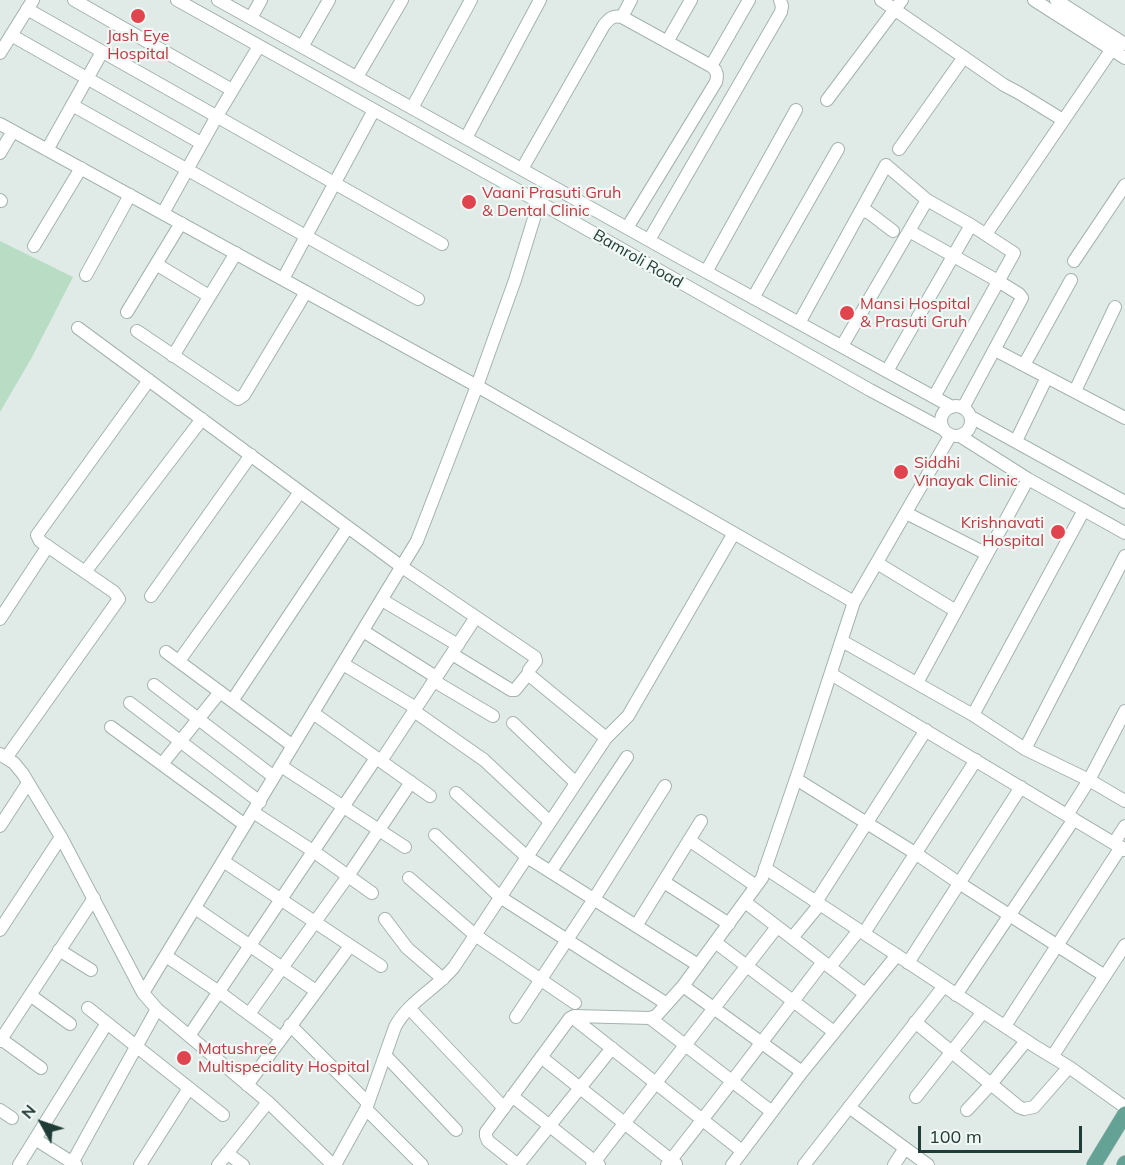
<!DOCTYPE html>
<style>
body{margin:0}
#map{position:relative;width:1125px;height:1165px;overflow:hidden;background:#e0ebe7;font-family:Mulish,sans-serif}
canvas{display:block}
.north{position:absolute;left:12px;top:1093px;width:60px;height:60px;-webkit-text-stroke:4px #f1f8f5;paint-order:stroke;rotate:310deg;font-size:16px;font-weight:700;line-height:24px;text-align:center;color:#203c36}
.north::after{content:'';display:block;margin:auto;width:21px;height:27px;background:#203c36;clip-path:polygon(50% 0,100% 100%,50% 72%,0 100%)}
.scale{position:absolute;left:918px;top:1126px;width:164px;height:27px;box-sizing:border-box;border:3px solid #203c36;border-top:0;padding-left:8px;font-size:18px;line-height:21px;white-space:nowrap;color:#203c36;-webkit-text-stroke:4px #f1f8f5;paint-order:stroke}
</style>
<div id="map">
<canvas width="1125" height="1165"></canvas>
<div class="north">N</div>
<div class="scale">100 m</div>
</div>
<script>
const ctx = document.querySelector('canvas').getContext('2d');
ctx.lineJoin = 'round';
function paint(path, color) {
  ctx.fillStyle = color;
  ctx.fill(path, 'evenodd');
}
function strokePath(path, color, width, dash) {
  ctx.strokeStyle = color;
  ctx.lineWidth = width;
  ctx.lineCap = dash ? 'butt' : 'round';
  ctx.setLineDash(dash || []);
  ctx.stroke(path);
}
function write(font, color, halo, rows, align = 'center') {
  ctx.font = font + ' Mulish,sans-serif';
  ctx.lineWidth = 4.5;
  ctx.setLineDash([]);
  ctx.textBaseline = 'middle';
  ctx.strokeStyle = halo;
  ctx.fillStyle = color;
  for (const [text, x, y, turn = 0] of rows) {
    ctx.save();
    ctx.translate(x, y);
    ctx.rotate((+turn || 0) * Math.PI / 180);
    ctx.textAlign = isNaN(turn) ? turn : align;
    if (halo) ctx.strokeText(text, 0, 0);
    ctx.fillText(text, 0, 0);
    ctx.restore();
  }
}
paint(new Path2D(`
 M 0,241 L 73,277 L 31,359 L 0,412 Z`), '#b8ddc4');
const minor = new Path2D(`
 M 74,0 L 232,90
 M 177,0 L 530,197 L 870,390 L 943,429
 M 218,0 L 679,257 L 952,407
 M 881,0 L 1004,85 L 1019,93 L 1063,120
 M 1034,0 L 1125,58
 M 1056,0 L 1125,44
 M 27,9 L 442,244
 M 622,17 L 631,0
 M 251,18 L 261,0
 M 11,35 L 201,143
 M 667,42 L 691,0
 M 302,47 L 329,0
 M 0,53 L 33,0
 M 711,66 L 749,0
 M 357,77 L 402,0
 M 827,100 L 902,0
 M 72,105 L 418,299
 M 412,108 L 471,0
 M 0,124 L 477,386 L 854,602 L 950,436
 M 466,138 L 540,0
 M 899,149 L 964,57
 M 47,150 L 102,52
 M 0,153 L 13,131
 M 522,169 L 604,25 C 610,18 613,15 622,17 L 711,66 C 717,70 718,75 716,82 L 627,228
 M 0,200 L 1,201
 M 861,211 L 868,212 L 893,231
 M 163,213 L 217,116 L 259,46
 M 909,231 L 998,281 L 1019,294 L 1022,298 L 963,408
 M 986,234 L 1112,49
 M 649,240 L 781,12 L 782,6 L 780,0
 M 34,246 L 81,168
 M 1074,261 L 1125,185
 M 156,264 L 209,296
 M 706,272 L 796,110
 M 86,275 L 130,195
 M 283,279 L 374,110
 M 753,298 L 838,149
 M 127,312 L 181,223
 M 799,323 L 886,165 L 927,200 L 971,225 L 1014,253 L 934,397
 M 78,328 L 402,567 L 535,657 L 536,661 L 529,670 L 528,674 L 606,738
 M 137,331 L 238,399 L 244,395 L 306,292
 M 842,346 L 927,200
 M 995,350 L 1125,418
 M 173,356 L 236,253
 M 1024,365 L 1071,280
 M 887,371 L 971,225
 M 1075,391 L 1115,307
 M941 421a15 15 0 1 1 30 0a15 15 0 1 1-30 0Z
 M 971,417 L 1125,502
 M 960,436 L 1028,479 L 1125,533
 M 1016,441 L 1047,377
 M 906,513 L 987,554
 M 877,563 L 956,611
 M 85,572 L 202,419
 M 151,596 L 251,455
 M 382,600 L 458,645
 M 0,619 L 48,546
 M 363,631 L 436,677
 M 842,641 L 973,715 L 1025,749 L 1089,780 L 1125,801
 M 166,652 L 293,746
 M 452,654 L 511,690 L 515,690 L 528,674
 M 179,661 L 300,492
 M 343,664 L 416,708
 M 831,674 L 1125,850
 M 434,681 L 493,716
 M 917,683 L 1028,479
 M 154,685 L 274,777
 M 232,701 L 348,527
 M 130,703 L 260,802
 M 414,711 L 484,760 L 550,822
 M 313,713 L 430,796
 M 973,715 L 1084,510
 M 513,723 L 576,783
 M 111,727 L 245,825
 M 1025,749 L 1125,556
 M 0,754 L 14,763 L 23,774 L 61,837 L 143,993 L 157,1009 L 268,1102 L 333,1165
 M 6,758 L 119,599 L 114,592 L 40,541 L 37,535 L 149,380
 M 381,761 L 476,617
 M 162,764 L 220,692
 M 281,766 L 405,847
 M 796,779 L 915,853 L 959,883 L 1105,976
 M 456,793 L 527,857 L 698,965
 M 253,812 L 313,851 L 372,893
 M 1067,815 L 1089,780 L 1125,711
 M 0,826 L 28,783
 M 435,835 L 500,897 L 667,1004
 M 689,840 L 756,886
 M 1114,843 L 1125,826
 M 223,861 L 381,966
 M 765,868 L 1036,1047 L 1069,1067 L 1125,1107
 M 551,871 L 627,757
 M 409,878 L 475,935 L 575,1003
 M 664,882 L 729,924
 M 745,902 L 865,994
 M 816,902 L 926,730
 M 195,908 L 316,991
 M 385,919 L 407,948 L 443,979
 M 636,926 L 701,821
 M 0,930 L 61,837
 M 864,933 L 976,760
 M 792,938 L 820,904
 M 715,942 L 834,1032
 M 59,950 L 91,970
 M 166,956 L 219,992 L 281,1038
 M 908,963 L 1021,787
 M 830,967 L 859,930
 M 683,986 L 762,878 L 800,767 L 854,602
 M 143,993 L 417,541 L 477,386 L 515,280 L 539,202
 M 30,995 L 70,1024
 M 956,995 L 1074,819
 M 88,1008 L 223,1115
 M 409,1008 L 504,1108
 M 249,1014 L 348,876 L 411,782
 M 516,1017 L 594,899 L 665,786
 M 572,1017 L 742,1151
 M 650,1018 L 772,1112
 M 915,1022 L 1019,1107 L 1024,1109 L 1034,1107 L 1069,1067
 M 290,1025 L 368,1103
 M 1005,1026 L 1121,847
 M 189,1036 L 376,758
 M 1,1039 L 41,1068
 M 0,1041 L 94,898
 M 385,1055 L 456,1130
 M 541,1057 L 676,1164
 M 1052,1057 L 1125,945
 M 802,1072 L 897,955
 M 247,1085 L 350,946
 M 512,1096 L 599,1165
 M 916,1097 L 983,1012
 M 849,1107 L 928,1165
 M 366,1109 L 422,1165
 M 0,1110 L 12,1118
 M 967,1110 L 991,1084 L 1026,1041
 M 35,1139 L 76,1165
 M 227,1153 L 243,1165
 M 19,1165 L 107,1023
 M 71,1165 L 157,1009
 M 140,1165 L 189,1088
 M 218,1165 L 268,1102
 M 335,1165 L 366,1109 L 395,1027 C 408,1002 436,989 454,967 L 606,738 L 628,716 L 734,533
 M 518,1165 L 488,1141 L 486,1136 L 486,1132 L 570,1018 L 574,1016 L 650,1018 L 656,1016 L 683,986 L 802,1072 L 732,1165
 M 518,1165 L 612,1048
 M 592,1165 L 777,927
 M 667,1165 C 720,1098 771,1030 823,962
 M 804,1165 L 944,986
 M 894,1165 L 905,1148`);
const major = new Path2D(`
 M 1094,1165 L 1125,1114
 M 1124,1165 L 1125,1163`);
strokePath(minor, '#a3b3ae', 14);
strokePath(major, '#c1c8c7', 16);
strokePath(minor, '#fff', 12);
strokePath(major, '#63a295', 15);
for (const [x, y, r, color] of [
 [138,16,8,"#e0444e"],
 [469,202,8,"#e0444e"],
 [847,313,8,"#e0444e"],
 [901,472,8,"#e0444e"],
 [1058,532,8,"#e0444e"],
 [184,1058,8,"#e0444e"]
]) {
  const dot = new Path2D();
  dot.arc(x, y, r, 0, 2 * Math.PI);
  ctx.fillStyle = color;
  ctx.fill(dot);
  strokePath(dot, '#f1f8f5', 2);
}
write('16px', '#be3a42', '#f1f8f5', [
 ["Jash Eye",138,36,"center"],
 ["Hospital",138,54,"center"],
 ["Vaani Prasuti Gruh",482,193],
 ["& Dental Clinic",482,211],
 ["Mansi Hospital",860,304],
 ["& Prasuti Gruh",860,322],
 ["Siddhi",914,463],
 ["Vinayak Clinic",914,481],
 ["Krishnavati",1044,523,"right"],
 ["Hospital",1044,541,"right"],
 ["Matushree",198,1049],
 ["Multispeciality Hospital",198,1067]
], 'left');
write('16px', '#203c36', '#f1f8f5', [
 ["Bamroli Road",638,259,30]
]);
</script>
